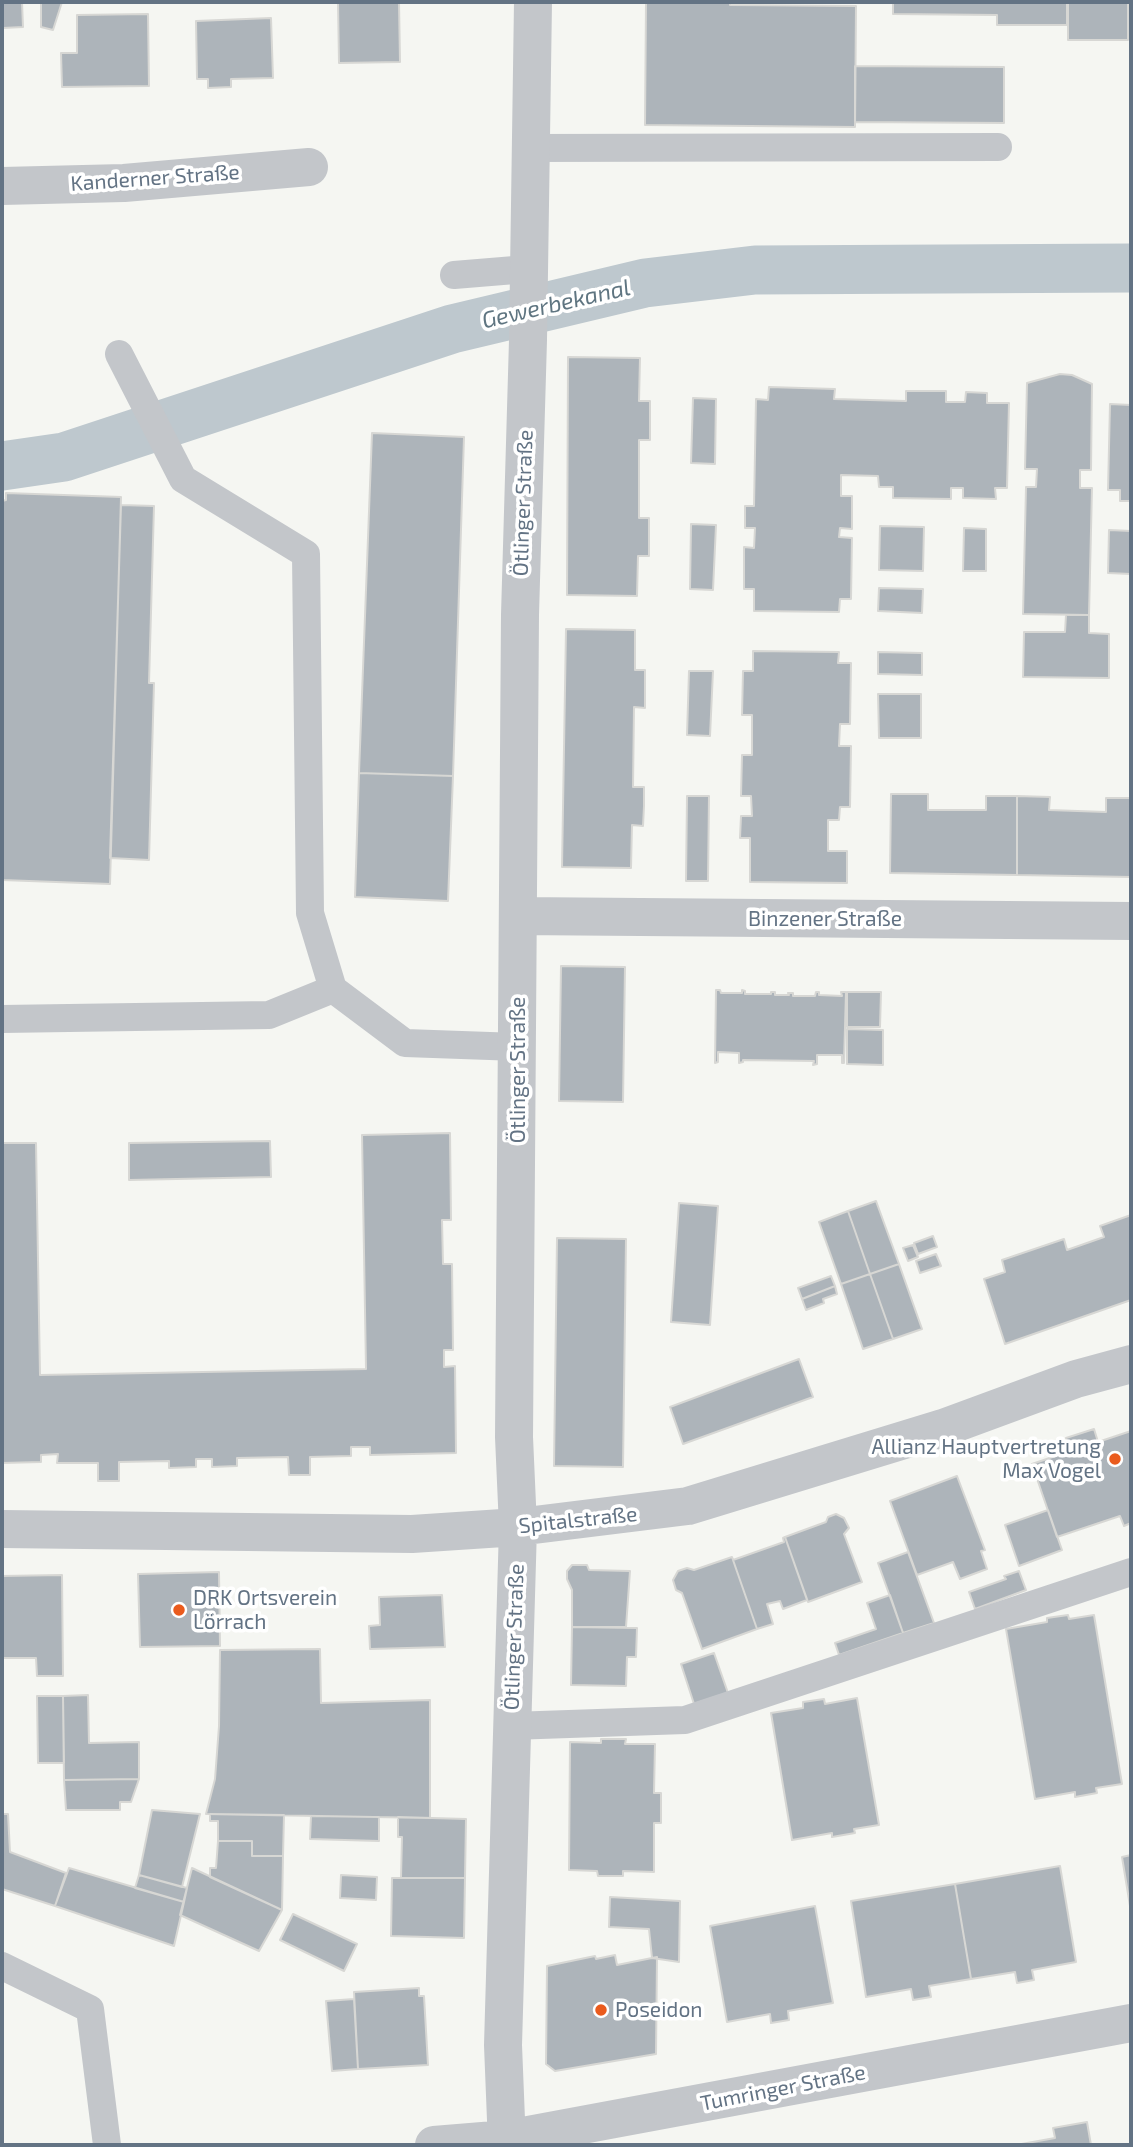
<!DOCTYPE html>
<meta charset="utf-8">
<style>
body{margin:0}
#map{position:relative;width:1133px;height:2147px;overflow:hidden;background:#f5f6f2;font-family:"Exo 2",sans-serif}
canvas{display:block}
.frame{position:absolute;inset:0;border:4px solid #637384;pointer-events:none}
</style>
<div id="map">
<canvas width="1133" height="2147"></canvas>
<div class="frame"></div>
</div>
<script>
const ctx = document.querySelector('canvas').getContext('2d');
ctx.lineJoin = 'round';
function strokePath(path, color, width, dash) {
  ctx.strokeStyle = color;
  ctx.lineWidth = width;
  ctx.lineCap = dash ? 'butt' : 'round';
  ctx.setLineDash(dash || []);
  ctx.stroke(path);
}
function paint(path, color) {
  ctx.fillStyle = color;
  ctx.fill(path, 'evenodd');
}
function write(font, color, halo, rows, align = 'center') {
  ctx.font = font + ' "Exo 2",sans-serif';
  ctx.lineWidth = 7;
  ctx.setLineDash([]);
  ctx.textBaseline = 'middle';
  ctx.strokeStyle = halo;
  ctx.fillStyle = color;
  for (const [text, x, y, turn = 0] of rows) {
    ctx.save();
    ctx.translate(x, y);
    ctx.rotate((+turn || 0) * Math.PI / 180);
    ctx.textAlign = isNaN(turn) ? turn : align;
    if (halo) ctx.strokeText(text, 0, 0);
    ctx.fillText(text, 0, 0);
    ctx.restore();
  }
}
strokePath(new Path2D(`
 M 2,466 L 64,457 L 452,329 L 645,283 L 755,270 L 1131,268`), '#bec8ce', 49);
const building = new Path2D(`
 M 2,2 L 22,2 L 23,27 L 3,28 Z
 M 41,2 L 62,2 L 53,30 L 41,27 Z
 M 338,2 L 399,2 L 400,62 L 339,63 Z
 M 646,2 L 730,2 L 730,5 L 856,6 L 855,127 L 645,125 Z
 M 893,2 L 1067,2 L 1067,25 L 997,25 L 997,15 L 893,14 Z
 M 1068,2 L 1128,2 L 1128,40 L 1068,40 Z
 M 148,14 L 149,86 L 62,87 L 61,53 L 77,53 L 77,15 Z
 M 271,18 L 273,78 L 231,79 L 231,87 L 208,88 L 208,79 L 197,79 L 196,21 Z
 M 855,66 L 1004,67 L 1004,123 L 855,122 Z
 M 568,357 L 640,358 L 639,401 L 650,401 L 650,440 L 639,440 L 639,518 L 649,518 L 649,556 L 638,556 L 637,596 L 567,595 Z
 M 1060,374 L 1072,375 L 1092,384 L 1091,470 L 1080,470 L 1080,488 L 1092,488 L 1089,615 L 1023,614 L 1026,487 L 1036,487 L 1037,469 L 1025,469 L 1027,383 Z
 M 769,387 L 835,389 L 834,399 L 906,401 L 906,391 L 946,391 L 946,402 L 965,402 L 966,392 L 987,393 L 987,403 L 1009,403 L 1007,488 L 995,488 L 996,499 L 963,498 L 963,488 L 951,488 L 951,499 L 893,498 L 893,487 L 879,487 L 878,476 L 841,475 L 841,496 L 852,496 L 852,529 L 840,528 L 839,537 L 852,538 L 851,599 L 840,599 L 839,612 L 754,611 L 754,589 L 744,589 L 744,547 L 754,548 L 755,528 L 745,528 L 745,506 L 754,506 L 756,399 L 768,400 Z
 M 693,398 L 716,399 L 715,464 L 691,463 Z
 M 1110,404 L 1131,405 L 1131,501 L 1120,501 L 1120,490 L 1108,490 Z
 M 372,433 L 464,437 L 453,776 L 359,773 Z
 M 6,493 L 121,497 L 110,884 L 2,880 L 2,501 L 6,500 Z
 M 121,505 L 154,506 L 149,683 L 154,683 L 149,860 L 110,858 Z
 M 691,524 L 716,525 L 713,590 L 690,589 Z
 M 880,526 L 924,527 L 923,571 L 879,570 Z
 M 964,528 L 986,529 L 986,571 L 963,571 Z
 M 1109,530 L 1131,531 L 1131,574 L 1108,573 Z
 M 879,588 L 923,589 L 922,613 L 878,611 Z
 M 1066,615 L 1089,615 L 1089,633 L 1109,634 L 1109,678 L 1023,677 L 1024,632 L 1065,632 Z
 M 566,629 L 635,630 L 635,670 L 645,670 L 645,708 L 634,707 L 633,787 L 644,787 L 644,806 L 643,826 L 632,825 L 631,868 L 562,867 Z
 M 753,651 L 839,652 L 838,663 L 851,663 L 850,724 L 840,724 L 839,746 L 851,746 L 850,807 L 840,807 L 839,820 L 828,820 L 828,851 L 847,851 L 847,883 L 750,882 L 750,838 L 740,838 L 741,816 L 752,816 L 751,796 L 741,796 L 742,755 L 752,755 L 752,715 L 742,715 L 743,671 L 753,671 Z
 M 878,652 L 922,653 L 922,675 L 878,674 Z
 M 689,671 L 713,671 L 710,736 L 687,735 Z
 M 878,694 L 921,694 L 921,738 L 879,738 Z
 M 359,773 L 453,776 L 448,901 L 355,897 Z
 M 891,794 L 928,794 L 928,810 L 986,810 L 986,796 L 1017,796 L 1017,875 L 890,873 Z
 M 687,796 L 709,796 L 708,881 L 686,881 Z
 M 1017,796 L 1050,797 L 1049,810 L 1106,812 L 1106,798 L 1131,798 L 1131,877 L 1017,875 Z
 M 561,966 L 625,967 L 623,1102 L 559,1101 Z
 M 716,990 L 720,990 L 721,993 L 742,993 L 742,990 L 745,991 L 745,994 L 771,994 L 771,992 L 775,992 L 775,995 L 789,995 L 788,993 L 793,993 L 793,996 L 815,996 L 816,992 L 819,992 L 819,995 L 842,996 L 841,992 L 846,992 L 844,1063 L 842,1063 L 842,1055 L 817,1055 L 817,1064 L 813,1065 L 814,1061 L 743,1060 L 743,1062 L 739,1063 L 739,1053 L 718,1052 L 718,1062 L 715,1063 Z
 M 847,992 L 881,992 L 880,1027 L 847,1027 Z
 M 847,1029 L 883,1030 L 883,1065 L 847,1064 Z
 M 450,1133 L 451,1220 L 442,1220 L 443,1264 L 452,1264 L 453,1350 L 444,1350 L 444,1367 L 455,1366 L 456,1453 L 370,1455 L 370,1447 L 351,1447 L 351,1456 L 310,1457 L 310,1475 L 289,1475 L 288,1457 L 237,1458 L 237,1466 L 212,1467 L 212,1459 L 196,1459 L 196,1467 L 169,1468 L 169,1461 L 119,1462 L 119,1481 L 98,1481 L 98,1463 L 57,1463 L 58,1454 L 41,1455 L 41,1462 L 2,1463 L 2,1143 L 36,1143 L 40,1375 L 366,1369 L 362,1135 Z
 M 270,1141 L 271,1177 L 129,1180 L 129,1143 Z
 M 876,1201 L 899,1264 L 870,1274 L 848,1211 Z
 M 679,1203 L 718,1206 L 710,1325 L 671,1322 Z
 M 848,1211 L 870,1274 L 841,1284 L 819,1222 Z
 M 1131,1215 L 1131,1300 L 1005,1344 L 984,1279 L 1005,1272 L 1002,1260 L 1064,1239 L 1067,1250 L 1104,1237 L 1100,1226 Z
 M 933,1236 L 937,1247 L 918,1254 L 914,1243 Z
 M 557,1238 L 626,1239 L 623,1467 L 554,1466 Z
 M 913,1245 L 918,1257 L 908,1261 L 903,1248 Z
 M 936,1254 L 941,1266 L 920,1273 L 916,1261 Z
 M 899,1264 L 922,1329 L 893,1339 L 870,1274 Z
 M 870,1274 L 893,1339 L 863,1349 L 841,1284 Z
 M 831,1276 L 835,1286 L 802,1299 L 798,1288 Z
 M 835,1286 L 837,1294 L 823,1299 L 824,1303 L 806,1310 L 802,1299 Z
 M 799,1359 L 813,1397 L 683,1444 L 670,1407 Z
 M 1094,1429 L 1098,1442 L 1131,1431 L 1131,1523 L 1124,1526 L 1120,1516 L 1057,1537 L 1032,1464 L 1070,1451 L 1066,1438 Z
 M 957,1476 L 985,1550 L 981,1551 L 987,1569 L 960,1579 L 953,1562 L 917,1575 L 890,1501 Z
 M 1048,1510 L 1062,1550 L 1019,1566 L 1005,1525 Z
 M 836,1514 L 844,1518 L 849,1528 L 844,1534 L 862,1582 L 808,1602 L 785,1537 L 826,1522 L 828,1517 Z
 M 785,1537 L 807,1600 L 783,1609 L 780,1601 L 767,1604 L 773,1624 L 757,1629 L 733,1560 L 784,1542 L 783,1538 Z
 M 908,1552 L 934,1623 L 903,1633 L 878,1563 Z
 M 732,1557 L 757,1629 L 702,1649 L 682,1593 L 676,1590 L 673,1580 L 678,1571 L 687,1568 L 694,1570 Z
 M 572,1565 L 587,1565 L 589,1570 L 630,1571 L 626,1627 L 572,1627 L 572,1590 L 567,1579 L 567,1571 Z
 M 1019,1571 L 1026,1590 L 975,1609 L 969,1592 L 1006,1579 L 1004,1576 Z
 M 219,1572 L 220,1646 L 140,1647 L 138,1574 Z
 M 62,1575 L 63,1676 L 37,1676 L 36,1658 L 2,1658 L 2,1576 Z
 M 442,1595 L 445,1647 L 370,1649 L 369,1626 L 380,1625 L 379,1597 Z
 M 890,1595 L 903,1633 L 839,1655 L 835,1643 L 876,1629 L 867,1603 Z
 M 1068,1615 L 1069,1619 L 1094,1615 L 1122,1784 L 1096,1788 L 1097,1793 L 1075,1797 L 1075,1792 L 1035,1799 L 1006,1629 L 1047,1622 L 1047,1618 Z
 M 572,1627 L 637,1628 L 636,1657 L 627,1657 L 626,1686 L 571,1685 Z
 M 320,1649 L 321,1703 L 430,1700 L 430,1818 L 206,1814 L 215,1779 L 219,1726 L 220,1650 Z
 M 714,1653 L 728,1693 L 694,1704 L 681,1664 Z
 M 88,1695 L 89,1743 L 139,1742 L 139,1779 L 64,1780 L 63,1696 Z
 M 37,1696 L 63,1696 L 64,1763 L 38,1763 Z
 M 857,1698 L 879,1825 L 854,1829 L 855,1833 L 832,1837 L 832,1833 L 792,1840 L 771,1713 L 803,1708 L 803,1702 L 824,1699 L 825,1704 Z
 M 601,1739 L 626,1739 L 625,1744 L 655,1744 L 654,1793 L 661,1793 L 661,1823 L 654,1823 L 654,1872 L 623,1871 L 623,1876 L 598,1876 L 597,1871 L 569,1870 L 570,1742 L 601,1743 Z
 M 139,1779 L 131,1802 L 120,1802 L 120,1810 L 66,1810 L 64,1780 Z
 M 152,1810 L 200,1814 L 182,1887 L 139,1875 Z
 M 2,1814 L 8,1814 L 10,1852 L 66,1873 L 55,1906 L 2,1889 Z
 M 210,1814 L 284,1815 L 283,1856 L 252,1856 L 252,1841 L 218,1841 L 218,1821 L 210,1821 Z
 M 311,1816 L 379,1817 L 379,1841 L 310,1839 Z
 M 398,1817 L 466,1819 L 465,1878 L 401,1878 L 402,1837 L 398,1837 Z
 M 218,1841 L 252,1841 L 252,1856 L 283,1856 L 282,1910 L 210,1877 L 210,1868 L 216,1868 Z
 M 1131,1855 L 1131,1912 L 1122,1857 Z
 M 1060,1866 L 1076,1962 L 1032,1970 L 1034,1980 L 1017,1983 L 1015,1972 L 971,1979 L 955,1884 Z
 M 69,1868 L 184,1902 L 174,1946 L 55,1906 Z
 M 192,1868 L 282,1910 L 259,1951 L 180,1915 Z
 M 139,1875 L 187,1888 L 184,1902 L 135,1888 Z
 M 341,1875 L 377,1877 L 376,1900 L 340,1898 Z
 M 392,1878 L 465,1878 L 464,1938 L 391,1936 Z
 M 955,1884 L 971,1979 L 929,1986 L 931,1997 L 913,2000 L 911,1989 L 866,1997 L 851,1901 Z
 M 610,1897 L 680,1901 L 679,1962 L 652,1958 L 649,1929 L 609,1927 Z
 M 815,1906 L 833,2003 L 788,2011 L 789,2020 L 771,2023 L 770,2014 L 727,2022 L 710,1926 Z
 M 293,1914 L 357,1944 L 344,1971 L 280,1940 Z
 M 615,1955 L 617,1965 L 657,1957 L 656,2054 L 555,2071 L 546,2064 L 547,1966 L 595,1956 L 596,1959 Z
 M 419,1988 L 419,1996 L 424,1996 L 428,2065 L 358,2069 L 354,1992 Z
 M 354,1999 L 358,2069 L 332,2071 L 326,2001 Z
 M 1087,2122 L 1091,2145 L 1016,2145 L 1055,2138 L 1053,2128 Z`);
paint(building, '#adb4ba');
strokePath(building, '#d7d7d4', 2);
strokePath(new Path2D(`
 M 530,148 L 998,147
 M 454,275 L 527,269
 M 119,354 L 183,479 L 306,554 L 310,913 L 333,989
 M 2,1019 L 269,1015 L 333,989 L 405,1043 L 518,1047
 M 511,1726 L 685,1720 L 1131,1572
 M 2,1966 L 90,2009 L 107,2145`), '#c3c6ca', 28);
strokePath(new Path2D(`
 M 2,186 L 124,183 L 309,167
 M 518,916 L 1131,921
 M 2,1529 L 412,1534 L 518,1527 L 688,1506 L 943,1428 L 1076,1379 L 1131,1364
 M 434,2145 L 507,2139 L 1131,2023
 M 507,2145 L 503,2045 L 518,1527 L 514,1437 L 520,615 L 528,340 L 533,2`), '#c3c6ca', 38);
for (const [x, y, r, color] of [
 [1115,1459,7,"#ea5b1d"],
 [179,1610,7,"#ea5b1d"],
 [601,2010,7,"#ea5b1d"]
]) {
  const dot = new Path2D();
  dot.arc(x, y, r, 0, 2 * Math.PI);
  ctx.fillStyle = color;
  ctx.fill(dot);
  strokePath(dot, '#fff', 2.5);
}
write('21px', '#637384', '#fff', [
 ["Kanderner Straße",155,178,-4],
 ["Ötlinger Straße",523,503,-88],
 ["Binzener Straße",825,919],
 ["Ötlinger Straße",518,1070,-90],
 ["Spitalstraße",578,1520,-6],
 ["Ötlinger Straße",514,1637,-88],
 ["Tumringer Straße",783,2088,-11]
]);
write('21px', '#637384', '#fff', [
 ["Allianz Hauptvertretung",1101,1447,"right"],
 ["Max Vogel",1101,1471,"right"],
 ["DRK Ortsverein",193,1598],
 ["Lörrach",193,1622],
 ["Poseidon",615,2010]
], 'left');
write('italic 23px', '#5f7581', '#fff', [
 ["Gewerbekanal",556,304,-13]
]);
</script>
